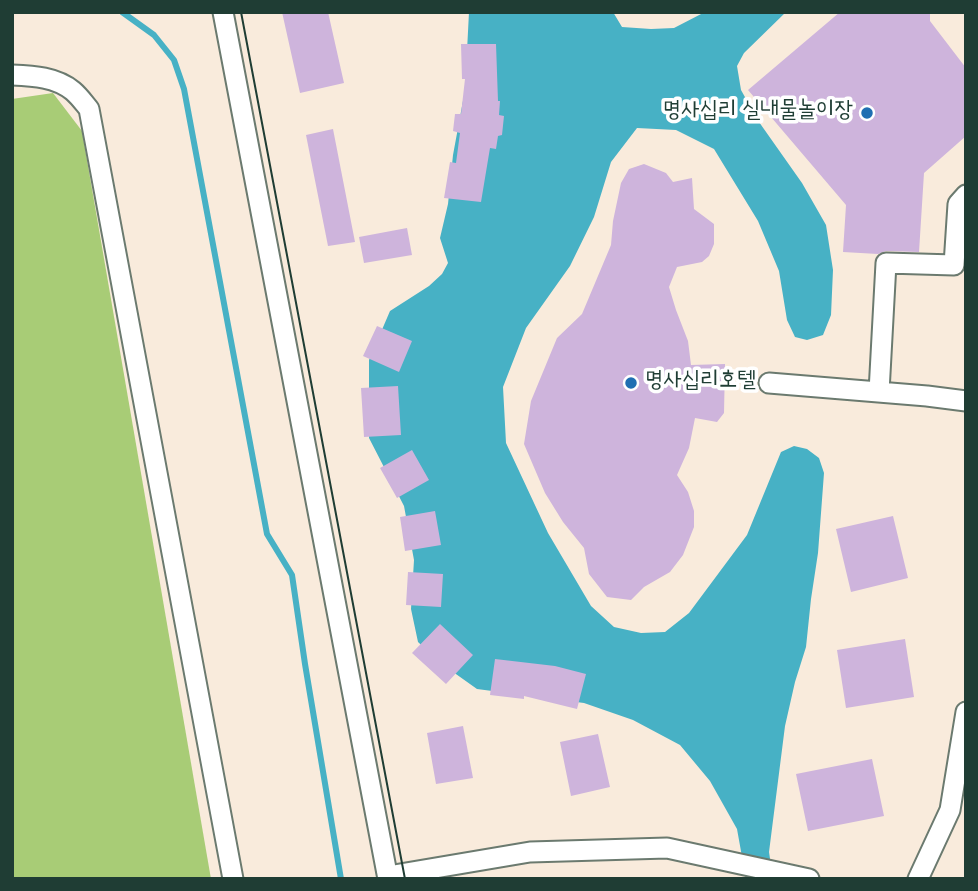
<!DOCTYPE html>
<meta charset="utf-8">
<style>
body{margin:0}
#map{position:relative;width:978px;height:891px;overflow:hidden;background:#f9ebdc;font-family:Dekko,sans-serif}
canvas{display:block}
.frame{position:absolute;inset:0;border:14px solid #1f3d34;pointer-events:none}
</style>
<div id="map">
<canvas width="978" height="891"></canvas>
<div class="frame"></div>
</div>
<script>
const ctx = document.querySelector('canvas').getContext('2d');
ctx.lineJoin = 'round';
function paint(path, color) {
  ctx.fillStyle = color;
  ctx.fill(path, 'evenodd');
}
function strokePath(path, color, width, dash) {
  ctx.strokeStyle = color;
  ctx.lineWidth = width;
  ctx.lineCap = dash ? 'butt' : 'round';
  ctx.setLineDash(dash || []);
  ctx.stroke(path);
}
function write(font, color, halo, rows, align = 'center') {
  ctx.font = font + ' Dekko,"Poor Story",sans-serif';
  ctx.lineWidth = 7;
  ctx.setLineDash([]);
  ctx.textBaseline = 'middle';
  ctx.strokeStyle = halo;
  ctx.fillStyle = color;
  for (const [text, x, y, turn = 0] of rows) {
    ctx.save();
    ctx.translate(x, y);
    ctx.rotate((+turn || 0) * Math.PI / 180);
    ctx.textAlign = isNaN(turn) ? turn : align;
    if (halo) ctx.strokeText(text, 0, 0);
    ctx.fillText(text, 0, 0);
    ctx.restore();
  }
}
paint(new Path2D(`
 M 53,93 L 82,131 L 211,879 L 12,879 L 12,99 Z`), '#a8cc76');
paint(new Path2D(`
 M 469,12 L 613,12 L 622,27 L 651,29 L 674,28 L 705,12 L 786,12 L 744,53 L 737,66 L 741,90 L 759,122 L 802,183 L 826,225 L 833,270 L 831,315 L 823,335 L 807,340 L 795,337 L 787,320 L 779,271 L 758,221 L 714,149 L 676,130 L 637,128 L 611,162 L 594,217 L 570,266 L 526,328 L 503,387 L 506,443 L 548,533 L 591,606 L 614,627 L 641,633 L 665,632 L 689,613 L 747,535 L 781,452 L 794,446 L 807,449 L 819,458 L 824,473 L 818,553 L 811,599 L 806,647 L 795,682 L 785,726 L 769,852 L 773,879 L 746,879 L 737,829 L 710,781 L 680,745 L 633,720 L 584,703 L 477,689 L 439,662 L 418,642 L 411,609 L 414,560 L 404,506 L 369,438 L 369,360 L 390,311 L 429,286 L 442,274 L 448,263 L 440,238 L 448,204 L 453,155 L 465,90 Z`), '#47b1c5');
strokePath(new Path2D(`
 M 122,12 L 154,35 L 174,60 L 184,89 L 267,534 L 292,575 L 305,664 L 341,879`), '#47b1c5', 6);
paint(new Path2D(`
 M 282,12 L 328,12 L 344,83 L 300,93 Z
 M 840,12 L 930,12 L 930,21 L 966,68 L 966,136 L 924,173 L 919,252 L 886,251 L 878,254 L 843,252 L 846,205 L 748,90 Z
 M 461,44 L 496,44 L 498,101 L 500,101 L 499,115 L 504,116 L 502,135 L 498,136 L 496,149 L 490,148 L 481,202 L 444,198 L 450,162 L 456,163 L 460,133 L 453,131 L 455,114 L 461,114 L 465,79 L 462,79 Z
 M 333,129 L 355,242 L 328,246 L 306,135 Z
 M 644,164 L 666,173 L 673,182 L 692,178 L 694,209 L 714,224 L 714,244 L 709,256 L 702,262 L 677,267 L 669,287 L 676,310 L 688,341 L 691,365 L 725,364 L 724,413 L 717,422 L 695,418 L 689,448 L 677,475 L 688,492 L 694,511 L 694,527 L 683,555 L 670,572 L 644,587 L 631,600 L 607,597 L 589,574 L 584,548 L 563,522 L 545,493 L 524,444 L 531,401 L 557,338 L 582,314 L 611,245 L 613,221 L 621,183 L 629,169 Z
 M 407,228 L 412,255 L 364,263 L 359,237 Z
 M 377,326 L 412,341 L 399,372 L 363,356 Z
 M 398,386 L 401,435 L 364,437 L 361,388 Z
 M 412,450 L 429,480 L 397,498 L 380,468 Z
 M 435,511 L 441,545 L 405,551 L 400,517 Z
 M 893,516 L 908,578 L 851,592 L 836,529 Z
 M 408,572 L 443,574 L 441,607 L 406,605 Z
 M 440,624 L 473,655 L 446,684 L 412,653 Z
 M 905,639 L 914,697 L 846,708 L 837,650 Z
 M 495,659 L 555,666 L 586,674 L 577,709 L 524,696 L 524,699 L 490,695 Z
 M 463,726 L 473,778 L 436,784 L 427,733 Z
 M 598,734 L 610,787 L 571,796 L 560,742 Z
 M 872,759 L 884,816 L 808,831 L 796,774 Z`), '#ceb4dc');
const minor = new Path2D(`
 M 223,12 L 388,879
 M 12,75 C 34,76 56,77 73,91 C 79,96 84,103 89,109 L 233,879
 M 769,383 L 927,396 L 966,401
 M 879,392 L 886,263 L 954,265 L 958,204 L 966,195
 M 388,876 L 530,852 L 667,848 L 809,879
 M 918,879 L 950,810 L 966,712`);
strokePath(minor, '#6b7a6f', 23);
strokePath(minor, '#fff', 19);
strokePath(new Path2D(`
 M 241,12 L 405,879`), '#1f3d34', 2);
for (const [x, y, r, color] of [
 [867,113,7,"#1f6fb2"],
 [631,383,7,"#1f6fb2"]
]) {
  const dot = new Path2D();
  dot.arc(x, y, r, 0, 2 * Math.PI);
  ctx.fillStyle = color;
  ctx.fill(dot);
  strokePath(dot, '#fff', 2.5);
}
write('23px', '#1f3d34', '#fff', [
 ["명사십리 실내물놀이장",853,113],
 ["명사십리호텔",645,383,"left"]
], 'right');
</script>
